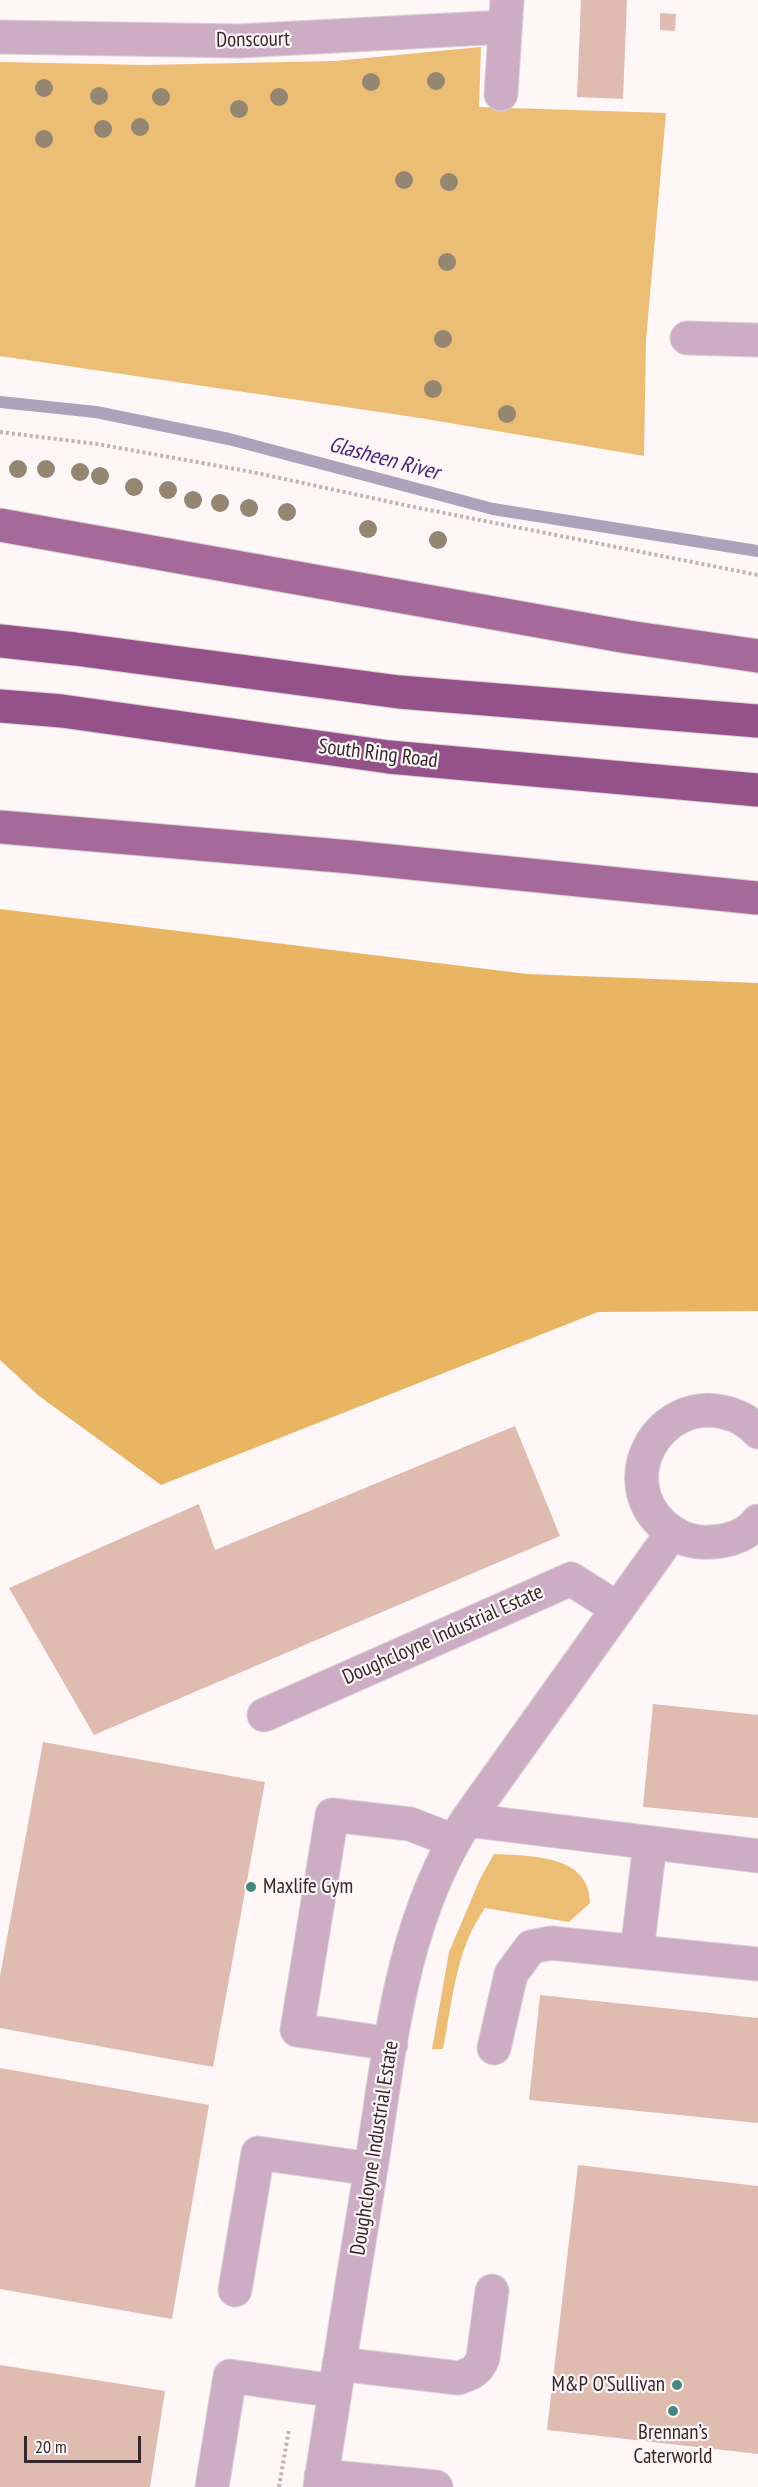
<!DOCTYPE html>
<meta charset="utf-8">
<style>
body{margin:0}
#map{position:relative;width:758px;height:2487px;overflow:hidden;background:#fef6f7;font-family:"PT Sans Narrow",sans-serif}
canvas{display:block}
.scale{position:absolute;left:24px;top:2436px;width:117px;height:27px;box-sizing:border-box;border:3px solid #36282a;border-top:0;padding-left:8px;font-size:18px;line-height:21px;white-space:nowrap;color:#36282a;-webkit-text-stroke:4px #fef6f7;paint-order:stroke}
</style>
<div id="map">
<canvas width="758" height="2487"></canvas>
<div class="scale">20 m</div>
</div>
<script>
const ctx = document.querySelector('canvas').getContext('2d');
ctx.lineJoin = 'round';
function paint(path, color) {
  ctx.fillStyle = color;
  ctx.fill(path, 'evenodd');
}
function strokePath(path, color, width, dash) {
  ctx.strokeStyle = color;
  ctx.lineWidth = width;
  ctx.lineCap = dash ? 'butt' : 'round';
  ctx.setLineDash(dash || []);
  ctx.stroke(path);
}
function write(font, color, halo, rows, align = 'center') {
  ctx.font = font + ' "PT Sans Narrow",sans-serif';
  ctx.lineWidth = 4.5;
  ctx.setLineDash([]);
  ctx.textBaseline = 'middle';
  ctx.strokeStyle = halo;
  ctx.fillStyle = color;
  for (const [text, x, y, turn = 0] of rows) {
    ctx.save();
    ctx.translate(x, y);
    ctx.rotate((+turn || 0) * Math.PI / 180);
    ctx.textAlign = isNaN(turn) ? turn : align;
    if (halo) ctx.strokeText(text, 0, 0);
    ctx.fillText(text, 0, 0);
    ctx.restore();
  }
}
paint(new Path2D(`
 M 481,47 L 479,107 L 666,113 L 646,340 L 644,456 L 420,418 L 0,356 L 0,62 L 145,65 L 335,61 Z
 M 494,1854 C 529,1856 590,1854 590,1903 L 569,1922 L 485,1908 C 455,1951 453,2000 443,2049 L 432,2049 L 449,1952 L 480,1879 Z`), '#ebbd75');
paint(new Path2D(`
 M 0,909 L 527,974 L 758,983 L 758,1311 L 598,1312 L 161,1485 L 39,1396 L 0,1360 Z`), '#e8b563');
strokePath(new Path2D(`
 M 0,402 L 96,412 L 229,439 L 493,509 L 758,551`), '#ada2ba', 12);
paint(new Path2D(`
 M 581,0 L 627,0 L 623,99 L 577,97 Z
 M 660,13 L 676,14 L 675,31 L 660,30 Z
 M 515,1426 L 560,1536 L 94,1735 L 9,1588 L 199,1504 L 215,1550 Z
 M 653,1704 L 758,1715 L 758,1818 L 643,1807 Z
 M 43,1742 L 265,1782 L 213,2067 L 0,2028 L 0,1976 Z
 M 540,1995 L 758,2018 L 758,2123 L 529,2100 Z
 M 0,2068 L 209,2105 L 172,2319 L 0,2289 Z
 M 578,2165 L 758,2186 L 758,2454 L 547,2430 Z
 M 0,2365 L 165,2391 L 150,2487 L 0,2487 Z`), '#dfbcaf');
const minor = new Path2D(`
 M 0,37 L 239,41 L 505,27
 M 501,94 L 507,0
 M 687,338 L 758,340
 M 758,1432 C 749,1421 737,1415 723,1412 C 658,1398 613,1479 663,1525 C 673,1534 686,1541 700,1542 C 720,1543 745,1539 758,1521
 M 264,1715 L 571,1579 L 618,1609
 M 467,1820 L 758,1856
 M 637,1951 L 650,1844
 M 391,2044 L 297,2030 L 332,1815 L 410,1824 L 454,1841
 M 494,2048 L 511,1974 L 531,1947 L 551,1943 L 758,1964
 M 235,2290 L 258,2153 L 371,2169
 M 339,2364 L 458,2378 C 471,2374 478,2371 483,2358 L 492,2291
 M 321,2476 L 436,2487
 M 212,2487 L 230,2376 L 335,2391
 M 320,2487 C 336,2381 354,2274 371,2168 C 390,2050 400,1922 467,1820 L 672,1533`);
const major = new Path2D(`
 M 0,525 L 628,637 L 758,656
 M 0,827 L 351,857 L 758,898`);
const highway = new Path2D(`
 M 0,641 L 75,649 L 399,692 L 758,721
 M 0,706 L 62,711 L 389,757 L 758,790`);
strokePath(minor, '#dad1d2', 35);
strokePath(major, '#dad1d2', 35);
strokePath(highway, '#dad1d2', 35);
strokePath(new Path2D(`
 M 0,432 L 97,444 L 252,472 L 409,506 L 758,575
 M 279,2487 L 289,2429`), '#bfb5b6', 4, [3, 3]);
strokePath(minor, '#cdacc6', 33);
strokePath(major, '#a56a9a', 33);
strokePath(highway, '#95528a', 33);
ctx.fillStyle = '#958672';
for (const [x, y] of [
 [436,81],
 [371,82],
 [44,88],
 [99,96],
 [161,97],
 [279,97],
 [239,109],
 [140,127],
 [103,129],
 [44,139],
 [404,180],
 [449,182],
 [447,262],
 [443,339],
 [433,389],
 [507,414],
 [18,469],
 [46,469],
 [80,472],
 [100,476],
 [134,487],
 [168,490],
 [193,500],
 [220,503],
 [249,508],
 [287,512],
 [368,529],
 [438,540]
]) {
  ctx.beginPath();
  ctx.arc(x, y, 9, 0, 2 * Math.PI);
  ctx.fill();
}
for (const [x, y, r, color] of [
 [251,1887,6,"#45897e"],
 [677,2385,6,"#45897e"],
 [673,2411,6,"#45897e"]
]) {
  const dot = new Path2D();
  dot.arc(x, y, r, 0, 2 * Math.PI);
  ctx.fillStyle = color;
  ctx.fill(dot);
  strokePath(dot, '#fef6f7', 2);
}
write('21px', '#36282a', '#fef6f7', [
 ["Donscourt",253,40,-1],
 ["South Ring Road",378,754,7],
 ["Doughcloyne Industrial Estate",443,1635,-24],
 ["Doughcloyne Industrial Estate",375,2148,-81]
]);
write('21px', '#36282a', '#fef6f7', [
 ["Maxlife Gym",263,1887],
 ["M&P O’Sullivan",665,2385,"right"],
 ["Brennan’s",673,2433,"center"],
 ["Caterworld",673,2457,"center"]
], 'left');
write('italic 22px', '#4a227e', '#fef6f7', [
 ["Glasheen River",384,459,15]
]);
</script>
